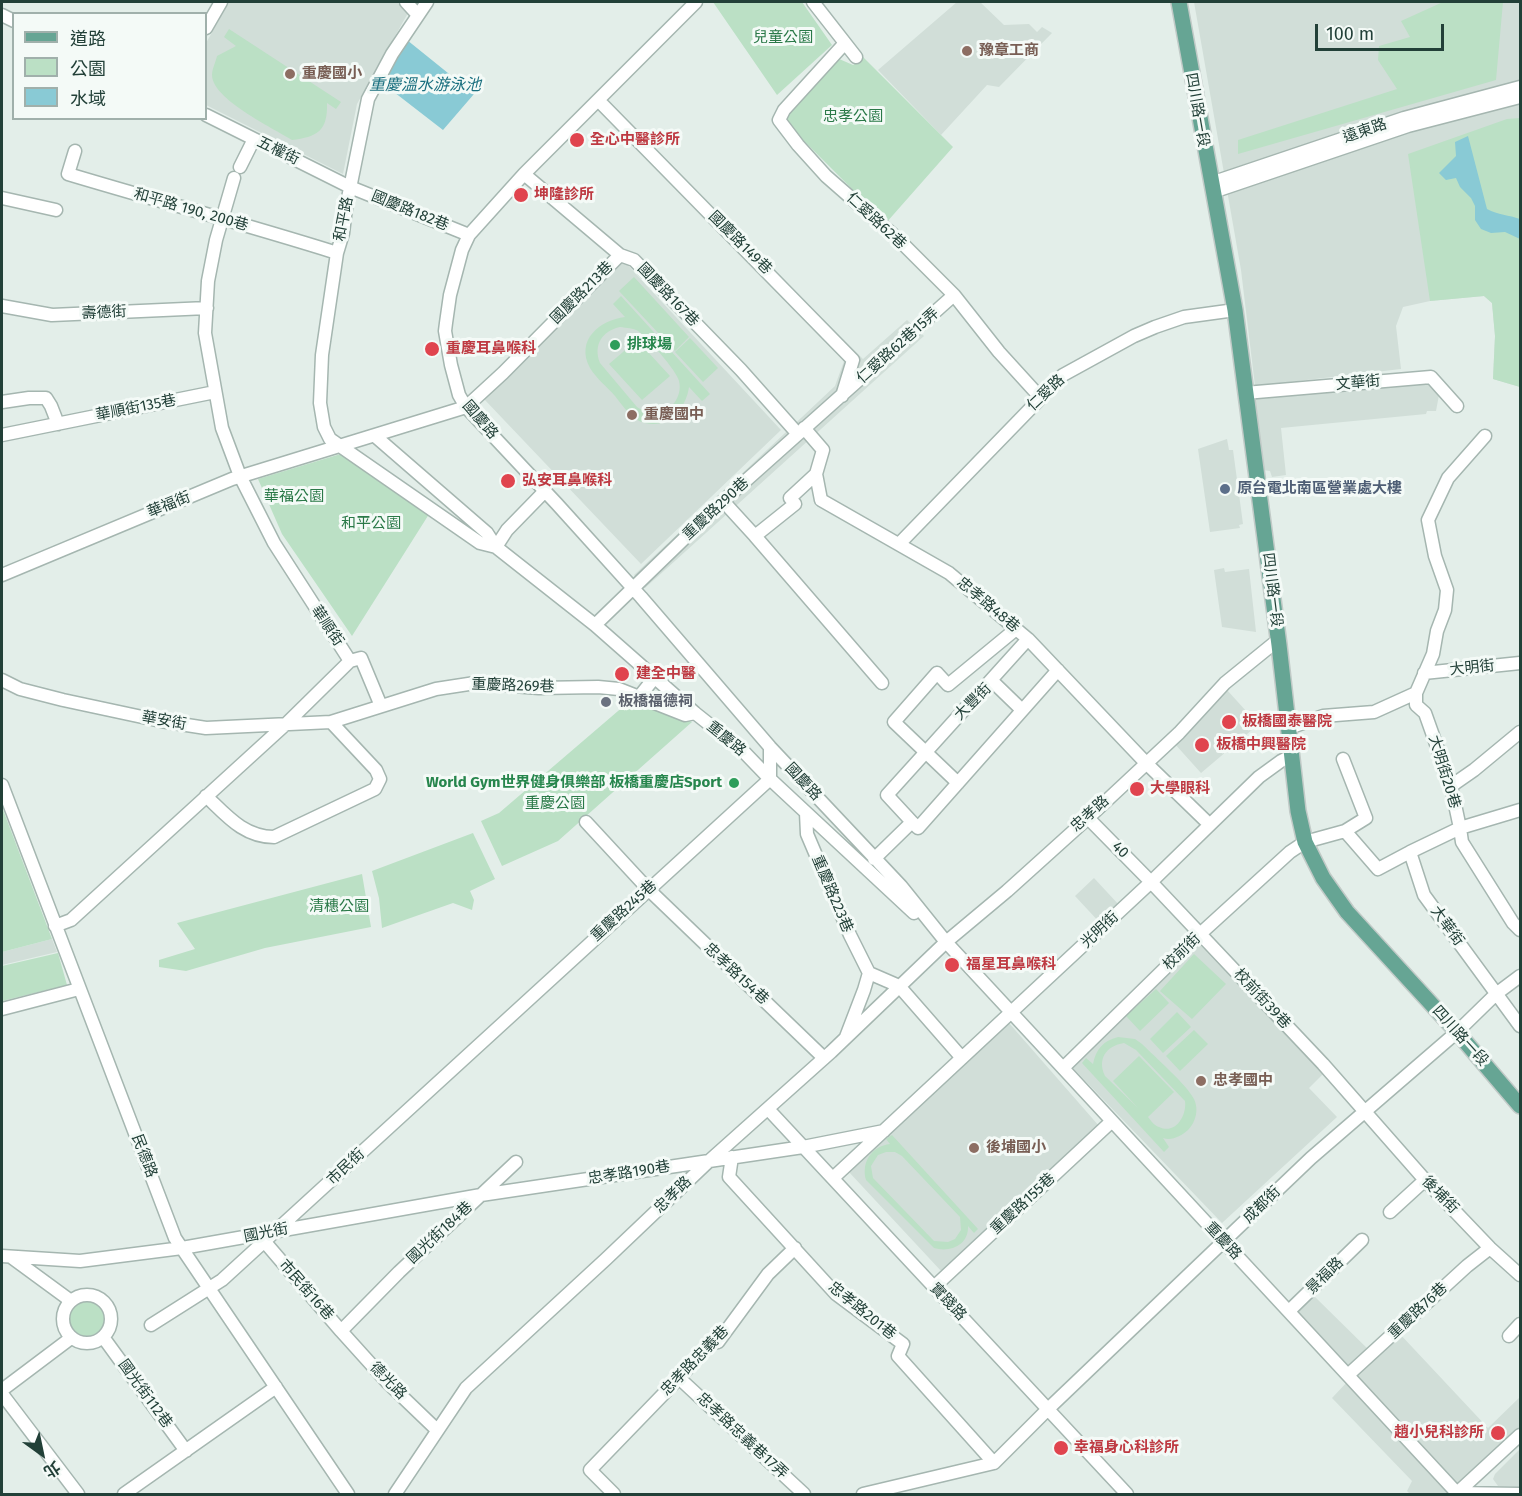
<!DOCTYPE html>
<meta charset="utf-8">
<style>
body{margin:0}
#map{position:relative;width:1522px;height:1496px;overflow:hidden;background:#e3eee9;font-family:"Fira Sans","Noto Sans TC",sans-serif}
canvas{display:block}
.frame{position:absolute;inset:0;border:3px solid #224038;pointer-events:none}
.legend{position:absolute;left:12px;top:12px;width:195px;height:108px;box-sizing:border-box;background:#f4faf7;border:2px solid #a0b0ab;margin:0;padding:8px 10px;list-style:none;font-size:18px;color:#224038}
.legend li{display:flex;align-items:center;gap:12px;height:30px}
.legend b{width:30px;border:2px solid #a0b0ab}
.north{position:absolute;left:12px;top:1424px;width:60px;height:60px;-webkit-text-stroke:4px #f4faf7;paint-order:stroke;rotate:147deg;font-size:16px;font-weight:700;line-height:24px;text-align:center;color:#224038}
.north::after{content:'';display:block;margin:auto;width:21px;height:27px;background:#224038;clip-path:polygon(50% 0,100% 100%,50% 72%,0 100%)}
.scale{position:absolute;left:1315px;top:24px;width:129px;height:27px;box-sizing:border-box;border:3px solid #224038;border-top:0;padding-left:8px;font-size:18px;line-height:21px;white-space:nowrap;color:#224038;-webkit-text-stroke:4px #f4faf7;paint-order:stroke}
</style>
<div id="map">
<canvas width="1522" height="1496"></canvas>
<div class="frame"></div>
<ul class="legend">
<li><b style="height:8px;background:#66a594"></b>道路</li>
<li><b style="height:16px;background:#bbe0c5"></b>公園</li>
<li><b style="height:16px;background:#89cad5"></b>水域</li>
</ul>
<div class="north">北</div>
<div class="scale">100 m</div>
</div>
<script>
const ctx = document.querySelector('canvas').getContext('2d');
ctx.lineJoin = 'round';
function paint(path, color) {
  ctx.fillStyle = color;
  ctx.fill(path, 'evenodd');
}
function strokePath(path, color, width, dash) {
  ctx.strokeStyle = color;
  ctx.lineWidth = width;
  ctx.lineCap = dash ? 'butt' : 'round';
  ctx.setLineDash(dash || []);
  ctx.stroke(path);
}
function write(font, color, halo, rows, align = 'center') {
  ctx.font = font + ' "Fira Sans","Noto Sans TC",sans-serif';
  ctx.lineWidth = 6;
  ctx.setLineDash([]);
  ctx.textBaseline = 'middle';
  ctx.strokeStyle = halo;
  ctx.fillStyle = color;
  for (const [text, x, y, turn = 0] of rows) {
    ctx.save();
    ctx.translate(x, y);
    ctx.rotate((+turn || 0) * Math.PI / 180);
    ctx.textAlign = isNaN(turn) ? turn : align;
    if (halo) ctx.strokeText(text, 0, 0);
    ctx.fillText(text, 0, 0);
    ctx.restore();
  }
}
paint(new Path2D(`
 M 229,2 L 397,2 L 408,13 L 357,104 L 343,174 L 206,105 L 206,43 Z
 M 957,2 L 980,2 L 1004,25 L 1029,24 L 1037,32 L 1042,27 L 1052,33 L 999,87 L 987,85 L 941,135 L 878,70 Z
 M 1194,2 L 1520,2 L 1520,387 L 1493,379 L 1495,336 L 1492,303 L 1484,296 L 1430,301 L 1403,307 L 1396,326 L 1401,369 L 1255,386 L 1241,270 Z
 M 602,99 L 863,359 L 907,320 L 924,336 L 645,588 L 634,575 L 835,386 L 844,361 L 596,104 Z
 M 623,260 L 781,430 L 641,564 L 484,399 Z
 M 1424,381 L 1439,395 L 1436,411 L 1427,411 L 1426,414 L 1281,428 L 1286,475 L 1272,477 L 1270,471 L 1263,470 L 1252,397 Z
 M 1227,439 L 1229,450 L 1233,450 L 1243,524 L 1239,525 L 1240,528 L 1210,532 L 1198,449 Z
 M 1224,568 L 1225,572 L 1249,569 L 1256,632 L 1222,627 L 1214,570 Z
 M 1227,690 L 1247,712 L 1253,729 L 1201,773 L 1174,743 Z
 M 1094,878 L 1120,906 L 1101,924 L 1075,896 Z
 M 52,939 L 57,952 L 2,965 L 2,952 Z
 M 1198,943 L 1323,1074 L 1309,1088 L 1337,1117 L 1222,1223 L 1071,1066 Z
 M 1009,1023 L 1099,1126 L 942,1272 L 848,1171 Z
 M 1313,1295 L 1374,1355 L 1399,1333 L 1488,1428 L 1520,1397 L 1520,1430 L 1458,1488 L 1295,1311 Z
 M 1348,1381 L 1453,1492 L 1450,1494 L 1410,1494 L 1407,1491 L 1412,1481 L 1332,1398 Z
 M 1520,1449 L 1520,1487 L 1498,1486 L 1493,1479 L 1495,1474 Z`), '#d1ded8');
paint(new Path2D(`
 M 713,2 L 802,2 L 832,45 L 777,95 Z
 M 1443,2 L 1503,2 L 1496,80 L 1238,154 L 1238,140 L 1397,89 L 1378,60 L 1379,46 L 1410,37 L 1401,21 Z
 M 229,29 L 341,102 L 336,109 L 327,103 C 328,131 317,137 292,140 C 273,128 212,99 212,75 C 212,69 216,61 217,56 L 236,46 L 224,37 Z
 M 830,55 L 853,65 L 863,57 L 953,147 L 886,223 L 783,120 Z
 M 1520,118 L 1520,387 L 1493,379 L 1495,336 L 1492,303 L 1484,296 L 1430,301 L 1408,154 L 1507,119 Z
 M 634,277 L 689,337 L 675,351 L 619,291 Z
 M 621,296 L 710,394 L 702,401 L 689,387 C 686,408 670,429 645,423 C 632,420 623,406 615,396 C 607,387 596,378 590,368 C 575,340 600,320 625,317 L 613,304 ZM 620,327 C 627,328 633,328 638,331 C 647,337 677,371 679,381 C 683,397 670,413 654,414 C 648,414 642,410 637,407 L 600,363 C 593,345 602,331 620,327 Z
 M 690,338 L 718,368 L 703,382 L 675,352 Z
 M 637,340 L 670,376 L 642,400 L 609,364 Z
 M 344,453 L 431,511 L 352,636 L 282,534 L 258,479 Z
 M 632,699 L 692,722 L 558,841 L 502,866 L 481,821 L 499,813 Z
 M 2,807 L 52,939 L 2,952 Z
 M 473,833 L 495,879 L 470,891 L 474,900 L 472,910 L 453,903 L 382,928 L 379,898 L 372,871 Z
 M 362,874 L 371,927 L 265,948 L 186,971 L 159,967 L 159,960 L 195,949 L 177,923 Z
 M 58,953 L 67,985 L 2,1001 L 2,966 Z
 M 1194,954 L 1226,984 L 1192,1019 L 1160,991 Z
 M 1156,989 L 1169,1003 L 1140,1031 L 1126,1016 Z
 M 1177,1012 L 1191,1027 L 1163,1053 L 1150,1039 Z
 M 1194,1030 L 1208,1044 L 1180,1071 L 1166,1056 Z
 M 1118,1037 L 1135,1039 L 1142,1044 C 1155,1057 1187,1085 1194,1099 C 1199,1109 1196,1122 1188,1130 C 1181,1136 1172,1141 1163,1138 L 1169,1147 L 1164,1152 L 1082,1063 L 1086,1058 L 1093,1064 C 1096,1049 1103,1041 1118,1037 ZM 1124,1043 L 1136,1050 L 1185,1101 C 1187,1115 1176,1135 1159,1127 C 1155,1126 1151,1121 1148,1117 L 1174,1092 L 1139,1056 L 1113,1081 L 1138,1108 L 1105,1076 C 1097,1059 1106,1046 1124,1043 Z
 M 892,1135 L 978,1229 L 974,1233 L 968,1226 C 969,1245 950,1253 934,1248 L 866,1180 C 861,1162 872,1146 890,1144 L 886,1139 ZM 886,1152 L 895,1152 L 902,1156 L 960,1217 L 961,1230 L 955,1239 L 948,1242 L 934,1241 L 873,1178 L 871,1166 L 878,1155 Z
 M64 1320a22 22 0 1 1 44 0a22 22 0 1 1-44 0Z`), '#bbe0c5');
paint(new Path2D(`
 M 407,40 L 474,94 L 443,130 L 381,82 Z
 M 1468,136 L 1487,209 C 1498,215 1509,215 1520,219 L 1520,239 L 1505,232 L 1491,233 L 1481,229 L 1475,220 L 1475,206 L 1471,198 L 1460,187 L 1456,178 L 1446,180 L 1439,173 L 1456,156 L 1455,142 Z`), '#89cad5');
const minor = new Path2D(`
 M 406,2 L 417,14
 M 427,2 L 392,54 L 368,99 L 346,208 L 343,233 L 337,253 L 322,355 L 320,403 L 324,427 L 330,439 L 480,543 L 496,547
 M 696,2 L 524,174 L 469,235 L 462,250 L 450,295 L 446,323 L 445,331 L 451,365 L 459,395 L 466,407 L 557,504 L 641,597 L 770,747 L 901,886 L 946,942 L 1457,1493 L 1520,1494
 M 813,2 L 856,57
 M 2,15 L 14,21
 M 206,28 L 221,2
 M 845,43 L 784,110 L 779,120 L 798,145 L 826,176 L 898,239 L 954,295 L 999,352 L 1040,397
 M 598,100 L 853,360 L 842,396
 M 206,115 L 350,187 L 469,235
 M 75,151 L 68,174 C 158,201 248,225 337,253
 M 240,167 L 254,139
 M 524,174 L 620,255 L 634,260 L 741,370 L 797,433
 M 234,178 L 216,240 L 208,281 L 205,333 L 222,428 L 240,476 L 274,543 L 350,661
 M 1211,183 L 1404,118 L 1520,87
 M 1213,192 L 1408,126 L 1520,97
 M 2,198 L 56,210
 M 2,306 L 52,315 L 207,308
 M 1245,393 L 1431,377 L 1457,406
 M 2,402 L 29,398 L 46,398 L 51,406 L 58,424
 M 2,435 L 215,392
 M 375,436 L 487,533 L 496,547 L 595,625 L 695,713 L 744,752 L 770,779 L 914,913
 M 1485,436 L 1448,478 L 1428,520 L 1435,556 L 1447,590 L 1445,610 L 1437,631 L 1433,654 L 1416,693 L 1416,705 L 1425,713 L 1451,786 L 1460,828 L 1520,810
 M 816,474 L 821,500 L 949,573 L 1028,639 L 1146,763 L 1209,824
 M 723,501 L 755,536 L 795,504 L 790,498 L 816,474 L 823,450 L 804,428
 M 755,536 L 882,683
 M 899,544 L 1063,375 L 1134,336 L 1155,327 L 1184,317 L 1235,310
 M 496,547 L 507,530 L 545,491
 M 2,575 L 232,479 L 466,407 L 503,373 L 620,255
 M 595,625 L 723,501 L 954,295
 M 1424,673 L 1520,663
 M 2,680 L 20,689 L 63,700 L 161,721 L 206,728 L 331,722 L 436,689 L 475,683 L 539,688 L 598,687 L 619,689 L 685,715 L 695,713
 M 991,680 L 1028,639
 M 639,697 L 655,677
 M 1289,728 L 1323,716 L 1374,712 L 1416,693
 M 1343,759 L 1366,818 L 1345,831
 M 958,783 L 894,722 L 937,673 L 948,685 L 1016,629
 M 2,785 L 175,1238 L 348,1494
 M 1451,786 L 1474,770 L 1520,732
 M 206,796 C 227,816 244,837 274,837 L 375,789 L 380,779 L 376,770 L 331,722
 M 806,813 L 807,834 L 850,935 L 869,973 L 864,990 L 846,1037
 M 1088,818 L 1151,882 L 1323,1064 L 1425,1180 L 1490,1248 L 1520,1275
 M 586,822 L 648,889 L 824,1058
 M 912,822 L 887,795 L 991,680 L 1022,710
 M 874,859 L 912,822 L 918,828 L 1058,670
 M 55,926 L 71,920 L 287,723 L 350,661 L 361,658 L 381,706
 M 1520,930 L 1513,923 L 1462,842 L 1460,828 L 1410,852 L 1424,895 L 1520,1026
 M 869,973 L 899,986 L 962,1058
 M 2,1009 L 79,989
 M 1063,1068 L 1200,934 L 1290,852 L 1305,842 L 1345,831 L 1378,869 L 1410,852
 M 768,1109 L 1127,1494
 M 732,1157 L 729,1177 L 836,1294 L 903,1344 L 898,1356 L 994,1463
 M 833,1178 L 1151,882 L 1259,777 L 1281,761 L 1291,756
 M 1390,1212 L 1425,1180
 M 264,1241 L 341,1331 L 399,1272 L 516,1162
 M 2,1256 L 80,1261 L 182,1248 L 481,1195 L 803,1147 L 884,1131
 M 11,1257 L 71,1301
 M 934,1287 L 1112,1121
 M63 1319a24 24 0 1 1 48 0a24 24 0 1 1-48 0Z
 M 1289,1311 L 1362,1240
 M 151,1325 L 222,1280 L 770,779 L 770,747
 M 341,1331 L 387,1382 L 437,1430
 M 1509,1336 L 1520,1324
 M 103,1337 L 186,1451
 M 1348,1375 L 1467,1266 L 1490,1248
 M 679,1378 L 804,1494
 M 2,1390 L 71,1338
 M 2,1394 L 78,1494
 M 124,1494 L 276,1387
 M 395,1494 L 466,1388 L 606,1259 L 709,1161 L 831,1052 L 946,942 L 1007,891 L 1088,818 L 1179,733 L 1225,683 L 1278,640
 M 614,1494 L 590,1470 L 679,1378 L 710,1344 L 718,1342 L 768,1274 L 795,1248
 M 863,1494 L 994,1463 L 1048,1409 L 1311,1158 L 1457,1032 L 1496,994 L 1520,976
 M 1456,1494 L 1520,1435`);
const major = new Path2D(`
 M 1179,2 L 1235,310 L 1279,645 L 1298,811 L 1305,842 L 1323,878 L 1347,912 L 1457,1032 L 1520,1106`);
strokePath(minor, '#a5b6b0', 15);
strokePath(major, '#c1cac7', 18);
strokePath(minor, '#fff', 12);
strokePath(major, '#66a594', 15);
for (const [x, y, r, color] of [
 [967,51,6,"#8d6e63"],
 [290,74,6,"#8d6e63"],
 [577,140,8,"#e0444e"],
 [521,195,8,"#e0444e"],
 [615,345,6,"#2e9e5b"],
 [432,349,8,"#e0444e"],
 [632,415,6,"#8d6e63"],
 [508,481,8,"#e0444e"],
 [1225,489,6,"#5c6f8a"],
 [622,674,8,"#e0444e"],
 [606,702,6,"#6b7280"],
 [1229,722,8,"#e0444e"],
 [1202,745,8,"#e0444e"],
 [734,783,6,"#2e9e5b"],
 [1137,789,8,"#e0444e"],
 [952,965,8,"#e0444e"],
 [1201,1081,6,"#8d6e63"],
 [974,1148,6,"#8d6e63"],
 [1498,1433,8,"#e0444e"],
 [1061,1448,8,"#e0444e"]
]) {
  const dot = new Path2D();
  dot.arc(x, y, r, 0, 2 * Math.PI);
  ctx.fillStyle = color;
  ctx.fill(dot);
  strokePath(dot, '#f4faf7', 2);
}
write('15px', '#2a7948', '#f4faf7', [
 ["兒童公園",783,38],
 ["忠孝公園",853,117],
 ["華福公園",294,497],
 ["和平公園",371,524],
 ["重慶公園",555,804],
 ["清穗公園",339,907]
]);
write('bold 15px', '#785e54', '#f4faf7', [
 ["豫章工商",979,51],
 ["重慶國小",302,74],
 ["重慶國中",644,415],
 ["忠孝國中",1213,1081],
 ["後埔國小",986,1148]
], 'left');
write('15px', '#224038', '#f4faf7', [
 ["四川路一段",1197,110,80],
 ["遠東路",1365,131,-19],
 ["五權街",278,151,26],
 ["和平路 190, 200巷",191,210,16],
 ["國慶路182巷",410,211,22],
 ["和平路",344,219,-79],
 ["仁愛路62巷",876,221,43],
 ["國慶路149巷",740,243,45],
 ["國慶路213巷",582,293,-45],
 ["國慶路167巷",668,295,46],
 ["壽德街",104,313,-3],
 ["仁愛路62巷15弄",898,346,-42],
 ["文華街",1358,383,-5],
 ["仁愛路",1046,393,-43],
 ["華順街135巷",136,408,-11],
 ["國慶路",480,420,49],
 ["華福街",169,505,-22],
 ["重慶路290巷",716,509,-43],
 ["四川路一段",1272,590,83],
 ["忠孝路48巷",988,605,40],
 ["華順街",327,626,56],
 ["大明街",1472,668,-6],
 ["重慶路269巷",513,686,2],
 ["大豐街",973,702,-45],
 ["華安街",164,721,10],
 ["重慶路",726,739,39],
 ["大明街20巷",1444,772,73],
 ["國慶路",803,782,47],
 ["忠孝路",1090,814,-42],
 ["40",1120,850,45],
 ["重慶路223巷",832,894,67],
 ["重慶路245巷",624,911,-42],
 ["大華街",1447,926,54],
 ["光明街",1100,930,-43],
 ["校前街",1182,952,-44],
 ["忠孝路154巷",736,974,43],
 ["校前街39巷",1262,999,47],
 ["四川路一段",1460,1036,48],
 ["民德路",144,1156,69],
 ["市民街",346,1167,-43],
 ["忠孝路190巷",629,1173,-9],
 ["忠孝路",673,1195,-44],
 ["後埔街",1440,1195,46],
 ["重慶路155巷",1023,1204,-43],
 ["成都街",1262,1205,-44],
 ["國光街",266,1233,-11],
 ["國光街184巷",440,1233,-43],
 ["重慶路",1223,1241,47],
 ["景福路",1325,1276,-44],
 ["市民街16巷",306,1290,49],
 ["實踐路",948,1302,47],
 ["忠孝路201巷",862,1311,39],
 ["重慶路76巷",1418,1311,-43],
 ["忠孝路忠義巷",695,1361,-46],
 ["德光路",388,1381,46],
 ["國光街112巷",145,1394,54],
 ["忠孝路忠義巷17弄",742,1436,43]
]);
write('bold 15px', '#be3a42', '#f4faf7', [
 ["全心中醫診所",590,140],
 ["坤隆診所",534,195],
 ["重慶耳鼻喉科",446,349],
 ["弘安耳鼻喉科",522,481],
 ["建全中醫",636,674],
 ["板橋國泰醫院",1242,722],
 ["板橋中興醫院",1216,745],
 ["大學眼科",1150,789],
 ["福星耳鼻喉科",966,965],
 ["趙小兒科診所",1484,1433,"right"],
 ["幸福身心科診所",1074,1448]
], 'left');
write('bold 15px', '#27864d', '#f4faf7', [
 ["排球場",627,345],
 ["World Gym世界健身俱樂部 板橋重慶店Sport",722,783,"right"]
], 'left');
write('bold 15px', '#4e5e75', '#f4faf7', [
 ["原台電北南區營業處大樓",1237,489]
], 'left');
write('bold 15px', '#5b616d', '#f4faf7', [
 ["板橋福德祠",618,702]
], 'left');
write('italic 16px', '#196f7f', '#f4faf7', [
 ["重慶溫水游泳池",425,86]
]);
</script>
